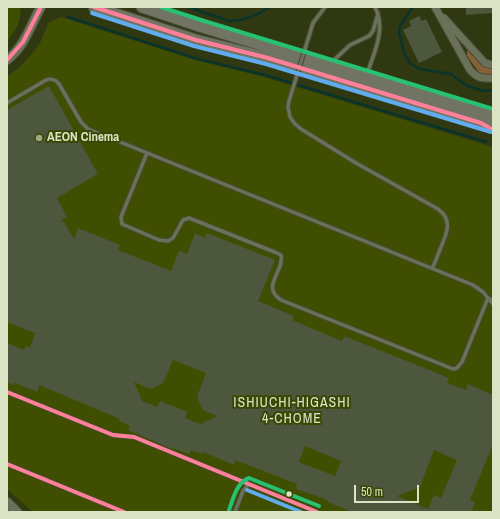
<!DOCTYPE html>
<style>
body{margin:0}
#map{position:relative;width:500px;height:519px;overflow:hidden;background:#303812;font-family:"Archivo Narrow",sans-serif}
canvas{display:block}
.frame{position:absolute;inset:0;border:8px solid #dae3c4;pointer-events:none}
.scale{position:absolute;left:354px;top:485px;width:65px;height:18px;box-sizing:border-box;border:2px solid #dae3c4;border-top:0;padding-left:5px;font-size:12px;line-height:14px;white-space:nowrap;color:#dae3c4;-webkit-text-stroke:3px #3a4703;paint-order:stroke}
</style>
<div id="map">
<canvas width="500" height="519"></canvas>
<div class="frame"></div>
<div class="scale">50 m</div>
</div>
<script>
const ctx = document.querySelector('canvas').getContext('2d');
ctx.lineJoin = 'round';
function paint(path, color) {
  ctx.fillStyle = color;
  ctx.fill(path, 'evenodd');
}
function strokePath(path, color, width, dash) {
  ctx.strokeStyle = color;
  ctx.lineWidth = width;
  ctx.lineCap = dash ? 'butt' : 'round';
  ctx.setLineDash(dash || []);
  ctx.stroke(path);
}
function write(font, color, halo, rows, align = 'center') {
  ctx.font = font + ' "Archivo Narrow",sans-serif';
  ctx.lineWidth = 4;
  ctx.setLineDash([]);
  ctx.textBaseline = 'middle';
  ctx.strokeStyle = halo;
  ctx.fillStyle = color;
  for (const [text, x, y, turn = 0] of rows) {
    ctx.save();
    ctx.translate(x, y);
    ctx.rotate((+turn || 0) * Math.PI / 180);
    ctx.textAlign = isNaN(turn) ? turn : align;
    if (halo) ctx.strokeText(text, 0, 0);
    ctx.fillText(text, 0, 0);
    ctx.restore();
  }
}
paint(new Path2D(`
 M 7,7 L 19,7 L 21,12 L 18,25 L 7,42 Z
 M 61,17 L 192,59 L 264,77 L 493,147 L 493,512 L 33,512 L 7,489 L 7,77 L 22,65 L 34,51 L 40,43 L 49,22 Z`), '#404e02');
paint(new Path2D(`
 M 467,50 L 483,65 L 493,69 L 493,75 L 480,74 L 467,56 Z`), '#886138');
strokePath(new Path2D(`
 M 188,7 L 229,21 C 245,21 257,16 270,7
 M 413,7 L 400,26 L 399,33 L 404,53 L 410,63 L 419,69 L 451,74 L 467,86 L 484,91 L 493,90
 M 68,17 L 198,59 L 265,75 L 486,142`), '#08342b', 2.5);
paint(new Path2D(`
 M 466,7 L 493,7 L 493,13 L 466,15 Z
 M 419,16 L 422,21 L 426,19 L 442,52 L 419,63 L 403,30 L 411,26 L 409,21 Z
 M 49,86 L 98,174 L 57,198 L 67,217 L 60,221 L 64,222 L 74,239 L 78,228 L 120,245 L 118,250 L 171,271 L 179,251 L 187,254 L 195,233 L 205,238 L 207,233 L 275,260 L 258,301 L 294,316 L 292,320 L 342,341 L 344,336 L 427,369 L 449,378 L 447,383 L 466,390 L 468,384 L 493,395 L 493,444 L 470,500 L 475,502 L 471,512 L 352,512 L 327,502 L 328,500 L 296,489 L 297,484 L 235,460 L 234,465 L 203,452 L 202,454 L 191,450 L 189,454 L 173,448 L 172,449 L 128,430 L 130,426 L 119,421 L 120,419 L 39,385 L 37,392 L 15,383 L 14,385 L 7,382 L 7,343 L 24,350 L 26,346 L 30,348 L 35,333 L 7,322 L 7,110 ZM 173,360 L 206,373 L 197,397 L 203,410 L 217,416 L 200,424 L 185,418 L 187,412 L 160,401 L 157,407 L 142,401 L 134,382 L 151,389 L 163,383 ZM 305,446 L 341,461 L 335,476 L 299,462 ZM 434,450 L 457,460 L 441,498 L 434,495 L 428,509 L 397,496 L 420,487 Z`), '#4c573d');
const service = new Path2D(`
 M 313,23 L 325,7
 M 334,60 L 350,45 L 369,36 L 373,31 L 378,14
 M 368,71 C 375,51 386,28 375,7
 M 7,103 L 46,80 C 51,78 56,80 59,84 L 81,122 L 88,129 L 473,285 L 483,292 L 493,304
 M 290,117 L 295,124 L 301,129 L 356,163 L 438,209 C 453,220 447,233 441,247 C 438,254 436,262 432,268
 M 147,153 L 121,217 L 122,224 L 159,240 L 168,241 L 173,238 L 183,220 L 189,218 L 277,253 L 281,255 C 285,271 260,286 281,300 L 453,369 L 457,368 L 462,362 L 488,298 L 493,300
 M 7,392 L 113,435 L 134,437 L 317,512
 M 7,464 L 124,512
 M 235,512 L 243,491 L 249,484`);
const minor = new Path2D(`
 M 435,7 L 470,70 C 477,78 483,79 493,78
 M 444,18 L 485,63 L 493,65`);
const tertiary = new Path2D(`
 M 7,60 C 25,46 30,26 41,7
 M 7,502 L 17,512`);
const primary = new Path2D(`
 M 94,7 L 196,40 L 268,58 L 493,126
 M 142,7 L 199,26 L 493,115`);
strokePath(service, '#464c34', 5.5);
strokePath(minor, '#464c34', 9);
strokePath(tertiary, '#464c34', 11);
strokePath(primary, '#464c34', 13);
strokePath(service, '#6b7159', 3.5);
strokePath(minor, '#6b7159', 7);
strokePath(tertiary, '#6b7159', 9);
strokePath(primary, '#717463', 11);
const serviceBridge = new Path2D(`
 M 290,117 L 288,107 L 289,101 L 313,23`);
strokePath(serviceBridge, '#464c34', 5.5, []);
strokePath(serviceBridge, '#6b7159', 3.5);
strokePath(new Path2D(`
 M 94,7 L 196,40 L 268,58 L 481,123 L 493,130
 M 7,60 L 23,42 L 41,7
 M 7,392 L 113,435 L 134,437 L 317,512
 M 7,464 L 124,512`), '#ff8098', 4);
strokePath(new Path2D(`
 M 92,13 L 194,46 L 266,64 L 491,132
 M 247,490 L 301,512`), '#60acee', 4);
strokePath(new Path2D(`
 M 161,7 L 201,20 L 493,109
 M 229,510 C 233,499 237,482 249,478 L 319,506`), '#26c172', 4);
for (const [x, y, r, color] of [
 [39,138,4,"#9ea786"],
 [289,494,3.5,"#dae3c4"]
]) {
  const dot = new Path2D();
  dot.arc(x, y, r, 0, 2 * Math.PI);
  ctx.fillStyle = color;
  ctx.fill(dot);
  strokePath(dot, '#3a4703', 1.5);
}
write('bold 13px', '#dae3c4', '#3a4703', [
 ["AEON Cinema",47,138]
], 'left');
ctx.letterSpacing = '1px';
write('14px', '#dae3c4', '#3a4703', [
 ["ISHIUCHI-HIGASHI",292,403],
 ["4-CHOME",292,419]
]);
ctx.letterSpacing = '0px';
</script>
